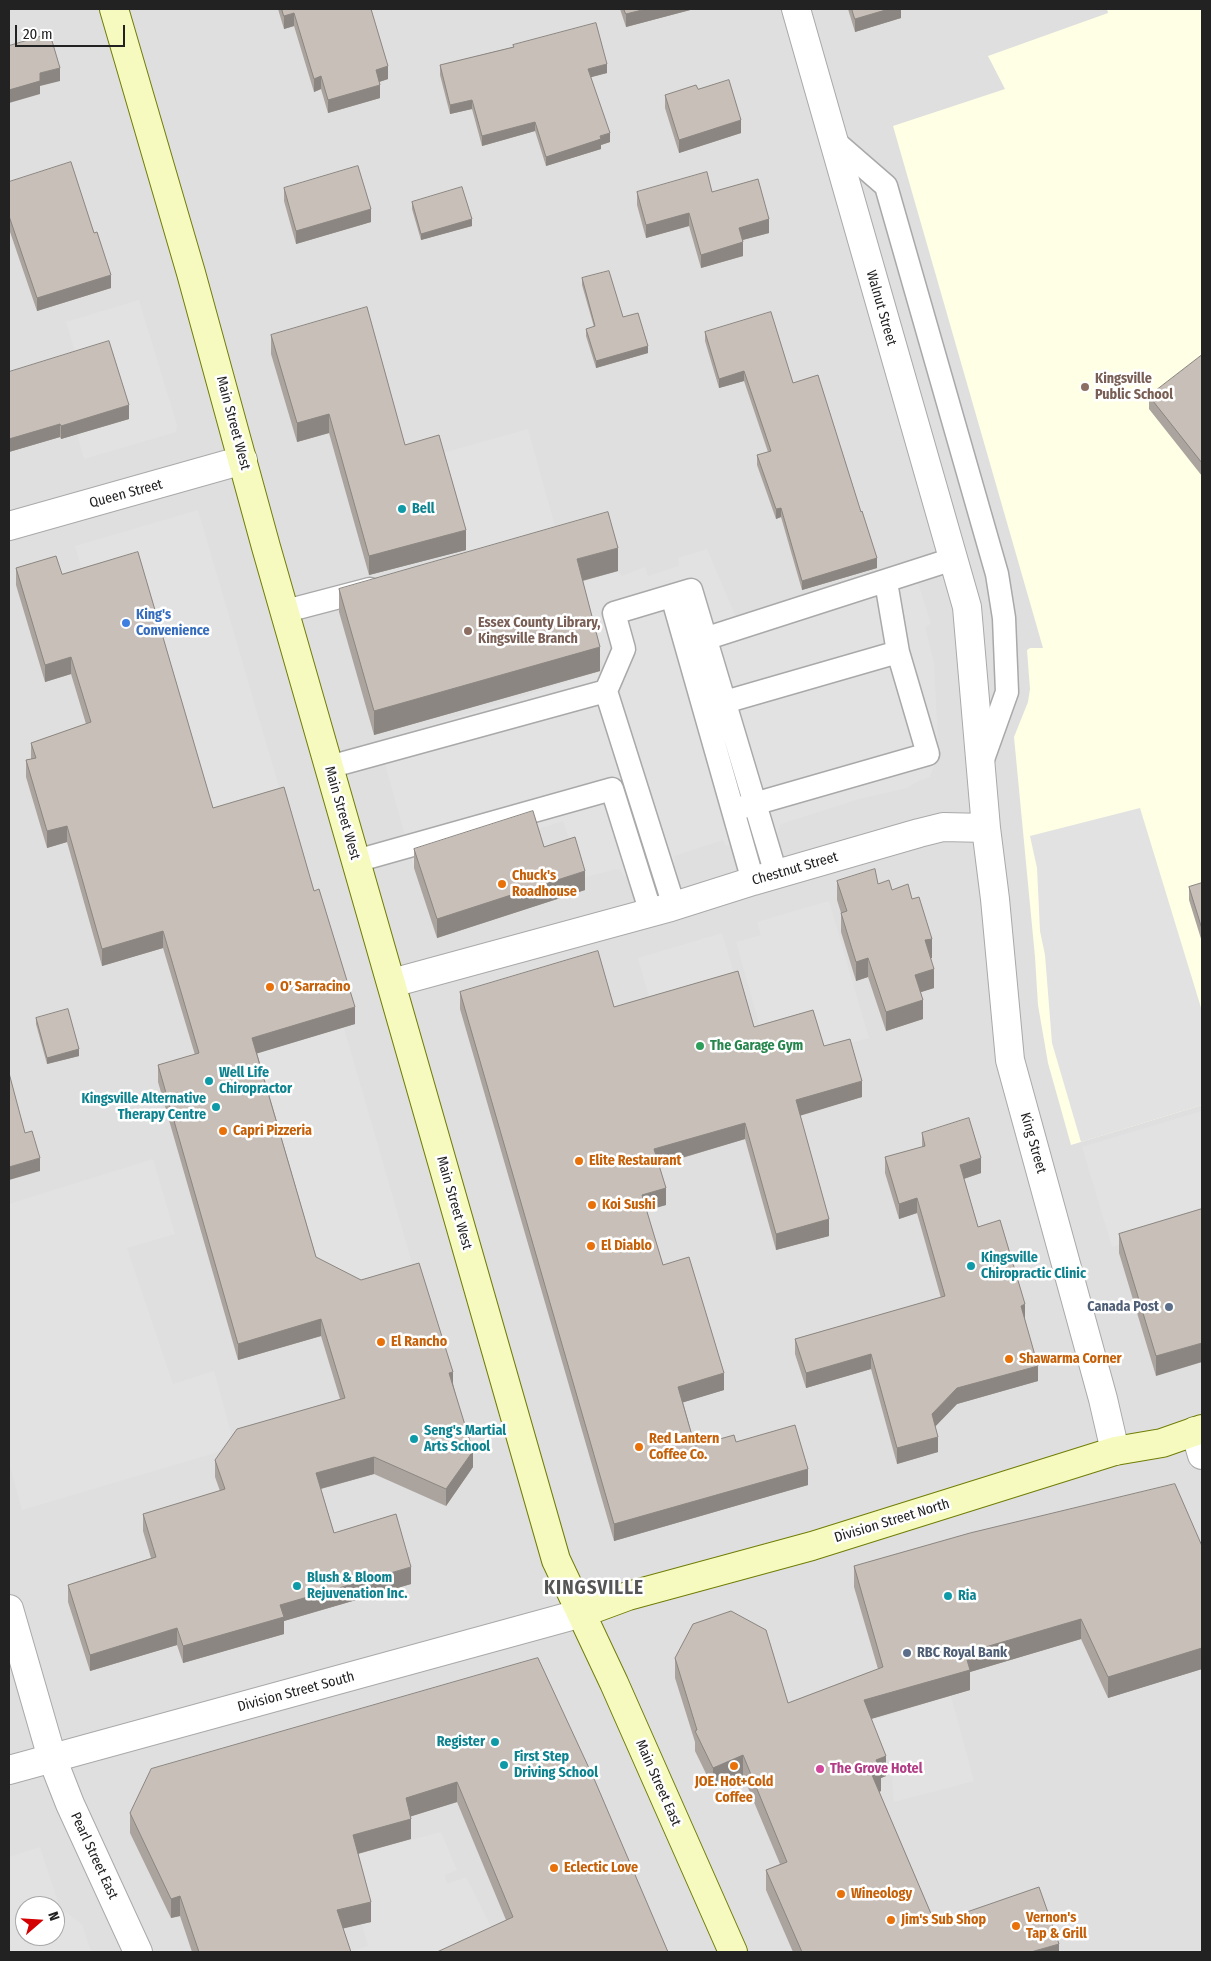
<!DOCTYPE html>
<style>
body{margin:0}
#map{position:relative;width:1211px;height:1961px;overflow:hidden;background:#f2efe9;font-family:"Fira Sans Condensed",sans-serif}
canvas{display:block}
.frame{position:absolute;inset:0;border:10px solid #222;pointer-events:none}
.north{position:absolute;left:15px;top:1896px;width:50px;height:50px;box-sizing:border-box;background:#fff;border:1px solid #a7a7a7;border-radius:50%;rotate:71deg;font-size:14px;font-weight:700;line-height:20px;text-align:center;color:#222}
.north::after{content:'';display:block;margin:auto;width:18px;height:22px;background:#d40000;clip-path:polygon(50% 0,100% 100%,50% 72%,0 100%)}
.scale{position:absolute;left:15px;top:25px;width:110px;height:22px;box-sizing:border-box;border:2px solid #222;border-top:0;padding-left:6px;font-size:15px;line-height:18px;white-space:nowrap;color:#222;-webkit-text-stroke:4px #fff;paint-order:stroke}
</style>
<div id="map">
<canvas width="1211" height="1961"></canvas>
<div class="frame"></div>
<div class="north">N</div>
<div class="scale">20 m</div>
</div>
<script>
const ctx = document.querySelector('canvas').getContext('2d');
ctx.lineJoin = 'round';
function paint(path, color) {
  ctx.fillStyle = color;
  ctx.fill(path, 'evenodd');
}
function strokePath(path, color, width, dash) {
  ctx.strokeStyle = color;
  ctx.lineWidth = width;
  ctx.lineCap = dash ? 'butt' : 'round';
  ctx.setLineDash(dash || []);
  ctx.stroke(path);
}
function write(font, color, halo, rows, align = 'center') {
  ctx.font = font + ' "Fira Sans Condensed",sans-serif';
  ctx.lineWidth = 5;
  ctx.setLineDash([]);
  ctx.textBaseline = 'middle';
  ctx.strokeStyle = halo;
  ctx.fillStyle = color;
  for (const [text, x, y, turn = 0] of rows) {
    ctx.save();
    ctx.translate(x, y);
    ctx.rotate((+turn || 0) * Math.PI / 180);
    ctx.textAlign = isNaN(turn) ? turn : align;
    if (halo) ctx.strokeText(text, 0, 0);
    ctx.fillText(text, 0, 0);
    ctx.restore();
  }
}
paint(new Path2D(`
 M 9,9 L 1202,9 L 1202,1952 L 9,1952 ZM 25,1906 L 55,1906 L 55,1936 L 25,1936 Z`), '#e0dfdf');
paint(new Path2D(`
 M 1107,9 L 1202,9 L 1202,1105 L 1071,1145 L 1048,1063 L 1038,1005 L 1035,957 L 1014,737 L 1028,702 L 1030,689 L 1027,650 L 1030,648 L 1043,648 L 893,126 L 1005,89 L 988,56 L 1108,13 Z`), '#ffffe5');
paint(new Path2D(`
 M 139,300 L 177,425 L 176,432 L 84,459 L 77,434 L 79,364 L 66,322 Z
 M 528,429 L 561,548 L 473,573 L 439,454 Z
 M 198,510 L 284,804 L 213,825 L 86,584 L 75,546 Z
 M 707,549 L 736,617 L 912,563 L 931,624 L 925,627 L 934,663 L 938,742 L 938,756 L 930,777 L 917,782 L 907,788 L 859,799 L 781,824 L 778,832 L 726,846 L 723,840 L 674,856 L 675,861 L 624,876 L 620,870 L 617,869 L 582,878 L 563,821 L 414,868 L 379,742 L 604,670 L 577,582 L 618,571 L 622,576 L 645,567 L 648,576 L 679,566 L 678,558 Z
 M 1140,808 L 1202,1011 L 1202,1105 L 1081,1142 L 1052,1043 L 1045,955 L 1040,931 L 1037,868 L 1030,836 Z
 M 829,901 L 869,1038 L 825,1050 L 816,1019 L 762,1034 L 736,942 L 761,935 L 757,922 Z
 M 722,933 L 737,984 L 652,1008 L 638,958 Z
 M 344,1028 L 417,1280 L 325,1285 L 252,1055 Z
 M 1202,1111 L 1202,1220 L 1112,1247 L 1082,1147 Z
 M 153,1159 L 175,1234 L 127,1248 L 173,1384 L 214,1371 L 235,1447 L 22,1510 L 9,1463 L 9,1204 Z
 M 951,1696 L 974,1781 L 894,1802 L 892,1780 L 894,1771 L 863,1723 Z
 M 441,1832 L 457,1870 L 445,1875 L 447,1884 L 466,1877 L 496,1937 L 466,1952 L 349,1952 L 368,1946 L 362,1924 L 371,1922 L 353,1855 Z
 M 40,1847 L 60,1908 L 82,1924 L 91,1952 L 12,1952 L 9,1941 L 9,1857 ZM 25,1906 L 55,1906 L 55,1936 L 25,1936 Z`), '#e2e2e2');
const service = new Path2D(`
 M 833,140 L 886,186 L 997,574 L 1004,618 L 1007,692 L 982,762
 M 886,582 L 898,652
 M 672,596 L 753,881
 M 286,611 L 370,589
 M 692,643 L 953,559
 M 606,691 L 624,649 L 614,613 L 691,590 L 776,874
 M 704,708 L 898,652 L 928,754 L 733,810
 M 329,767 L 606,691 L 674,906
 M 356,861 L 612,789 L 651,913`);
const minor = new Path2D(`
 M 986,828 L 995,899 L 1010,1060 L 1103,1399 L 1115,1451
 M 392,983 L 671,907 L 753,881 L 919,833 L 943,827 L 986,828 L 967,607 L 796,9
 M 1195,1431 L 1202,1455
 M 9,1609 L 52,1758 L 70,1804 L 138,1952`);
const tertiary = new Path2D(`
 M 9,526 L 243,460
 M 9,1770 L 582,1613`);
const secondary = new Path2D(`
 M 114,9 L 191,273 L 266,547 L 556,1560 L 614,1683 L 733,1952
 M 582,1613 L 628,1596 L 812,1546 L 1115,1451 L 1162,1443 L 1202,1429`);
strokePath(service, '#a9a9a9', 25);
strokePath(minor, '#a9a9a9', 30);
strokePath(tertiary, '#a9a9a9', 30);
strokePath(secondary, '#707d05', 30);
strokePath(service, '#fff', 22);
strokePath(minor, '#fff', 28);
strokePath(tertiary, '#fff', 28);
strokePath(secondary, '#f7fabf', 28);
paint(new Path2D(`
 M 278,9 L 371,9 L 388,79 L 379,82 L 380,98 L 328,113 L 321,89 L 314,92 L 294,26 L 284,29 Z
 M 620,9 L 694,9 L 626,27 Z
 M 848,9 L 901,9 L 901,18 L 855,32 Z
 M 513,45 L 607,73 L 591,77 L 610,142 L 601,145 L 601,149 L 546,166 L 535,131 L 482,146 L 472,109 L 450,114 L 440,75 L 440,65 L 513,47 Z
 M 698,89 L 741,133 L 679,153 L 665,108 L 665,95 Z
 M 9,182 L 111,288 L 37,311 L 9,229 Z
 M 284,188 L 371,222 L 296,244 L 284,201 Z
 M 637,192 L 712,192 L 769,233 L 742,240 L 743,256 L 701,268 L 689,226 L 646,238 L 637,205 Z
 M 412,202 L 472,226 L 421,240 L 412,209 Z
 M 582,278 L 623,317 L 648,353 L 596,368 L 586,336 L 586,329 L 594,327 L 582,285 Z
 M 705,332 L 793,383 L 877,568 L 802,590 L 781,517 L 776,519 L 757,465 L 757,455 L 768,452 L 744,381 L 719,388 L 705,341 Z
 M 271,335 L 466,550 L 369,575 L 329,433 L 297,442 L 271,354 Z
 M 1202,355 L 1202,476 L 1149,409 L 1149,396 Z
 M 9,372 L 129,419 L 61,439 L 60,437 L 9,452 Z
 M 16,568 L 62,574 L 213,808 L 314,891 L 355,1024 L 257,1053 L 316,1257 L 453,1383 L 473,1467 L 446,1506 L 374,1474 L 321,1489 L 334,1533 L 411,1584 L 284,1621 L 284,1634 L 183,1663 L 177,1645 L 90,1671 L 68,1602 L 68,1585 L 151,1558 L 143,1531 L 143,1514 L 220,1491 L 215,1477 L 215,1460 L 340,1399 L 321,1336 L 238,1360 L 158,1082 L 158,1065 L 195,1055 L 163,948 L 102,966 L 67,842 L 47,848 L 26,777 L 26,760 L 31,759 L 31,743 L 86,724 L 71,674 L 45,682 L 16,585 Z
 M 618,571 L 583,581 L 600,671 L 374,735 L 339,612 L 339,589 Z
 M 544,847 L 585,890 L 437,938 L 414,868 L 414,849 Z
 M 837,881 L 878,884 L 912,899 L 932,958 L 931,958 L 934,988 L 921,992 L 923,1019 L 886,1031 L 868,977 L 856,981 L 841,932 L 841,913 L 837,900 Z
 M 1202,883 L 1202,942 L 1189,900 L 1189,887 Z
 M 460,992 L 614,1007 L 754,1027 L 824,1046 L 862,1097 L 800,1115 L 829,1236 L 776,1250 L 745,1139 L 659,1165 L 666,1205 L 646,1210 L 663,1265 L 724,1390 L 683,1402 L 695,1446 L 736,1442 L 808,1485 L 614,1541 L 460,1009 Z
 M 36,1018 L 79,1056 L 47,1064 L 36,1024 Z
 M 922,1133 L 981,1173 L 964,1179 L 978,1227 L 1025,1320 L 1038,1381 L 957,1404 L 935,1426 L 938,1452 L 897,1464 L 871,1369 L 806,1388 L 795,1354 L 795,1339 L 941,1298 L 917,1213 L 899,1219 L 885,1173 L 885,1157 L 922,1147 Z
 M 1202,1209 L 1156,1376 L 1119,1253 L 1119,1234 Z
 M 1202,1546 L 1202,1669 L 1108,1698 L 1081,1639 L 970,1672 L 970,1690 L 871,1719 L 886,1776 L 881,1778 L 881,1791 L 879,1792 L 935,1923 L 1059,1952 L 793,1952 L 766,1890 L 766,1870 L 780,1864 L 743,1776 L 713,1788 L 695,1751 L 695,1742 L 675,1678 L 675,1658 L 788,1703 L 878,1669 L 854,1587 L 854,1566 Z
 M 538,1658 L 668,1952 L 506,1920 L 457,1802 L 411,1816 L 411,1839 L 358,1854 L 371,1922 L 343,1928 L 351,1952 L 192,1952 L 180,1916 L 171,1918 L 130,1833 L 130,1813 Z`), '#aba49e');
paint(new Path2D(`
 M 646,9 L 694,9 L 626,27 L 626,14 Z
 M 889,9 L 901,9 L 901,18 L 855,32 L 855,19 Z
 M 294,13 L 294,26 L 284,29 L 284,16 Z
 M 607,64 L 607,73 L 588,78 L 588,69 Z
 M 388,66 L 388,79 L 376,83 L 376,70 Z
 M 60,68 L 60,81 L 40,86 L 40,94 L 9,103 L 9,90 L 40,73 Z
 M 321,76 L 321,89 L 314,92 L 314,79 Z
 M 380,85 L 380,98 L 328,113 L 328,100 Z
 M 472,100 L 472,109 L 450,114 L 450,105 Z
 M 741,120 L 741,133 L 679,153 L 679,140 Z
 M 535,122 L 535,131 L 482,146 L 482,136 Z
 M 610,133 L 610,142 L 601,145 L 601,149 L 546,166 L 546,157 Z
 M 371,209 L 371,222 L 296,244 L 296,231 Z
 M 689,213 L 689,226 L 646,238 L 646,225 Z
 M 472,219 L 472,226 L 421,240 L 421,234 Z
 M 769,219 L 769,233 L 739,241 L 739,228 Z
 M 743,242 L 743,256 L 701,268 L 701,255 Z
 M 111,275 L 111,288 L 37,311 L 37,298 Z
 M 648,346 L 648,353 L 596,368 L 596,361 Z
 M 744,371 L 744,381 L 719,388 L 719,379 Z
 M 129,405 L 129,419 L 61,439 L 61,426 Z
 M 329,414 L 329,433 L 297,442 L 297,423 Z
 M 60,424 L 60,437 L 9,452 L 9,439 Z
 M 781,508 L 781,517 L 776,519 L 776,509 Z
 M 466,530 L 466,550 L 369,575 L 369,556 Z
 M 618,548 L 618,571 L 577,582 L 577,559 Z
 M 877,558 L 877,568 L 802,590 L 802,581 Z
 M 600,647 L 600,671 L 374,735 L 374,711 Z
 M 71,657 L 71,674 L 45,682 L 45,665 Z
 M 67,826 L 67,842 L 47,848 L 47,831 Z
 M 585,871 L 585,890 L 437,938 L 437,919 Z
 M 163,931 L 163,948 L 102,966 L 102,949 Z
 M 932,939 L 932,958 L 925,959 L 925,940 Z
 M 868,958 L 868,977 L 856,981 L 856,962 Z
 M 934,969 L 934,988 L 915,994 L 915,975 Z
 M 923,1000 L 923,1019 L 886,1031 L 886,1012 Z
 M 355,1007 L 355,1024 L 252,1055 L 252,1038 Z
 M 79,1049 L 79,1056 L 47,1064 L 47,1058 Z
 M 862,1081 L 862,1097 L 796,1117 L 796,1100 Z
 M 745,1123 L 745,1139 L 654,1166 L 654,1149 Z
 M 40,1158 L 40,1171 L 9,1180 L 9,1167 Z
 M 981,1158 L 981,1173 L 960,1180 L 960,1165 Z
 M 666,1188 L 666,1205 L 642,1212 L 642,1195 Z
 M 917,1198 L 917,1213 L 899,1219 L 899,1204 Z
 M 829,1219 L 829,1236 L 776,1250 L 776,1234 Z
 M 1025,1304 L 1025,1320 L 1021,1321 L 1021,1306 Z
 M 321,1319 L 321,1336 L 238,1360 L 238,1344 Z
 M 1202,1343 L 1202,1362 L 1156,1376 L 1156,1356 Z
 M 871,1354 L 871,1369 L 806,1388 L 806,1373 Z
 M 1038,1366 L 1038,1381 L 957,1404 L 932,1430 L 932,1414 L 957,1388 Z
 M 453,1372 L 453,1389 L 449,1373 Z
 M 724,1373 L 724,1390 L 678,1404 L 678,1387 Z
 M 938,1437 L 938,1452 L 897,1464 L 897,1448 Z
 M 473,1451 L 473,1467 L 446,1506 L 446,1489 Z
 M 374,1457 L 374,1474 L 316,1490 L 316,1473 Z
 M 808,1469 L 808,1485 L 614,1541 L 614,1524 Z
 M 411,1567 L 411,1584 L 284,1621 L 284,1634 L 183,1663 L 183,1646 L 280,1605 Z
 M 1081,1619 L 1081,1639 L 970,1672 L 970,1690 L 864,1721 L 864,1700 L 965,1653 Z
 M 177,1628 L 177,1645 L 90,1671 L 90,1655 Z
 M 1202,1648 L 1202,1669 L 1108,1698 L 1108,1677 Z
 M 743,1755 L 743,1776 L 713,1788 L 713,1768 Z
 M 886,1756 L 886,1776 L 881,1778 L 881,1791 L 872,1795 L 872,1775 L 876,1760 Z
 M 457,1782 L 457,1802 L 406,1818 L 406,1798 Z
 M 411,1819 L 411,1839 L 353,1855 L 353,1835 Z
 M 180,1896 L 180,1916 L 171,1918 L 171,1899 Z
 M 371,1902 L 371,1922 L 337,1930 L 337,1910 Z
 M 1059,1944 L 1059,1952 L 1031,1952 Z`), '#8b8681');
const building = new Path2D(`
 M 282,9 L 371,9 L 388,66 L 376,70 L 380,85 L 328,100 L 321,76 L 314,79 L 294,13 L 284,16 Z
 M 624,9 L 646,9 L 626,14 Z
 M 852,9 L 889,9 L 855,19 Z
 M 596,23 L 607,64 L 588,69 L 610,133 L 600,136 L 601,139 L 546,157 L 535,122 L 482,136 L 472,100 L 450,105 L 440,65 L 514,47 L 513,45 Z
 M 50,34 L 60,68 L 40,73 L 40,81 L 9,90 L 9,46 Z
 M 729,80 L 741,120 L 679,140 L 665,95 L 696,85 L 698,89 Z
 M 71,162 L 94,233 L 97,232 L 111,275 L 37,298 L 9,216 L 9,182 Z
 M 358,166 L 371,209 L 296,231 L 284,188 Z
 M 707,172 L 712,192 L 758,179 L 769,219 L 739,228 L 743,242 L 701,255 L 689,213 L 646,225 L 637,192 Z
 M 462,187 L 472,219 L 421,234 L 412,202 Z
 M 609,271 L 623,317 L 638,313 L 648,346 L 596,361 L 586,329 L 595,326 L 582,278 Z
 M 367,307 L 405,445 L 439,435 L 466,530 L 369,556 L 329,414 L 297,423 L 271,335 Z
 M 771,312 L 793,383 L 818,375 L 861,512 L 862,511 L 877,558 L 802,581 L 781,508 L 776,509 L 757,455 L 771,451 L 744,371 L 719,379 L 705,332 Z
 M 109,341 L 129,405 L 61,426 L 60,424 L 9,439 L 9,372 Z
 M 1202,355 L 1202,463 L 1149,396 Z
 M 608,512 L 618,548 L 577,559 L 600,647 L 374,711 L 339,589 Z
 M 138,552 L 213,808 L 284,787 L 314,891 L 319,889 L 355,1007 L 252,1038 L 316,1257 L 361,1280 L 419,1263 L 453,1372 L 449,1373 L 473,1451 L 446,1489 L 374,1457 L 316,1473 L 334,1533 L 396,1514 L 411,1567 L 280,1605 L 284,1617 L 183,1646 L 177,1628 L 90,1655 L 68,1585 L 156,1557 L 143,1514 L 225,1489 L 215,1460 L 237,1429 L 345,1398 L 321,1319 L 238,1344 L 158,1065 L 199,1053 L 163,931 L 102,949 L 67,826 L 47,831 L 26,760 L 36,758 L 31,743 L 91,722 L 71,657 L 45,665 L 16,568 L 56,556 L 62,574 Z
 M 533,811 L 544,847 L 575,837 L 585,871 L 437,919 L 414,849 Z
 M 875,869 L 878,884 L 889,880 L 892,890 L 908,884 L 912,899 L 919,897 L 932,939 L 925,940 L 934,969 L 915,975 L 923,1000 L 886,1012 L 868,958 L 856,962 L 841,913 L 847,911 L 837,881 Z
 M 1202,883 L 1202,929 L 1189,887 Z
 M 598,951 L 614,1007 L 738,971 L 754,1027 L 813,1010 L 824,1046 L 850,1039 L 862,1081 L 796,1100 L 829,1219 L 776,1234 L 745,1123 L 654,1149 L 666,1188 L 642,1195 L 663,1265 L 689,1257 L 724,1373 L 678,1387 L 695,1446 L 734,1435 L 736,1442 L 795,1425 L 808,1469 L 614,1524 L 460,992 Z
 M 68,1009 L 79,1049 L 47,1058 L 36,1018 Z
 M 9,1073 L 25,1133 L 32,1131 L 40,1158 L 9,1167 Z
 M 969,1118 L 981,1158 L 960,1165 L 978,1227 L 1000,1220 L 1025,1304 L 1021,1306 L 1038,1366 L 957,1388 L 932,1414 L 938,1437 L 897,1448 L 871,1354 L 806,1373 L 795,1339 L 945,1296 L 917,1198 L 899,1204 L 885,1157 L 925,1146 L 922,1133 Z
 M 1202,1209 L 1202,1343 L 1156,1356 L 1119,1234 Z
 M 1175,1484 L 1202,1546 L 1202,1648 L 1108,1677 L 1081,1619 L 965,1653 L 970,1670 L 864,1700 L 886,1756 L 876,1760 L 881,1771 L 872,1775 L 935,1923 L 1039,1887 L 1059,1944 L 1031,1952 L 802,1952 L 766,1870 L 787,1862 L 743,1755 L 713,1768 L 695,1731 L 697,1730 L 675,1658 L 693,1624 L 731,1611 L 766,1630 L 788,1703 L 883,1667 L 854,1566 L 970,1533 Z
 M 538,1658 L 595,1781 L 668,1952 L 437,1952 L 513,1917 L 457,1782 L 406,1798 L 411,1819 L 353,1835 L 371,1902 L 337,1910 L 351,1952 L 199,1952 L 180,1896 L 171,1899 L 130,1813 L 151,1769 Z`);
paint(building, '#c7bfb8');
strokePath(building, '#8b8681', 1);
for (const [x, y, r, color] of [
 [1085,387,5,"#8d6e63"],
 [402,509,5,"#0f9aa8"],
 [126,623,5,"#3f7fe0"],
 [468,631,5,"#8d6e63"],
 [502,884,5,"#e8710a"],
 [270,987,5,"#e8710a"],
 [700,1046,5,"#2e9e5b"],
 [209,1081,5,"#0f9aa8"],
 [216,1107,5,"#0f9aa8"],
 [223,1131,5,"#e8710a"],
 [579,1161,5,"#e8710a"],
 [592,1205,5,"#e8710a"],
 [591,1246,5,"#e8710a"],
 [971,1266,5,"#0f9aa8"],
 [1169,1307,5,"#5c6f8a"],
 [381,1342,5,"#e8710a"],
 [1009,1359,5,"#e8710a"],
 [414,1439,5,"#0f9aa8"],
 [639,1447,5,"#e8710a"],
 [297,1586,5,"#0f9aa8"],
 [948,1596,5,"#0f9aa8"],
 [907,1653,5,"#5c6f8a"],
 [495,1742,5,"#0f9aa8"],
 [504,1765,5,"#0f9aa8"],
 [734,1766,5,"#e8710a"],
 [820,1769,5,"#d1479c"],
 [554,1868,5,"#e8710a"],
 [841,1894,5,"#e8710a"],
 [891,1920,5,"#e8710a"],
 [1016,1926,5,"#e8710a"]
]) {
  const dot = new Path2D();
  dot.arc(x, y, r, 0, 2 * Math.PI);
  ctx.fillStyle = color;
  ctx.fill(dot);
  strokePath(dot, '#fff', 2);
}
write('14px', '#222', '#fff', [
 ["Walnut Street",881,308,74],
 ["Main Street West",233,423,75],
 ["Queen Street",126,494,-15],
 ["Main Street West",342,813,74],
 ["Chestnut Street",795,869,-16],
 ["King Street",1033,1143,74],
 ["Main Street West",454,1203,74],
 ["Division Street North",892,1521,-17],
 ["Division Street South",296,1692,-15],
 ["Main Street East",658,1783,66],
 ["Pearl Street East",94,1856,65]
]);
write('bold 14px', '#785e54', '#fff', [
 ["Kingsville",1095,379],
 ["Public School",1095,395],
 ["Essex County Library,",478,623],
 ["Kingsville Branch",478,639]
], 'left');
write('bold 14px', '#0d838f', '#fff', [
 ["Bell",412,509],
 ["Well Life",219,1073],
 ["Chiropractor",219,1089],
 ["Kingsville Alternative",206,1099,"right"],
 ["Therapy Centre",206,1115,"right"],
 ["Kingsville",981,1258],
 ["Chiropractic Clinic",981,1274],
 ["Seng's Martial",424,1431],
 ["Arts School",424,1447],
 ["Blush & Bloom",307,1578],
 ["Rejuvenation Inc.",307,1594],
 ["Ria",958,1596],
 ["Register",485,1742,"right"],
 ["First Step",514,1757],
 ["Driving School",514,1773]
], 'left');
write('bold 14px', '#366cbe', '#fff', [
 ["King's",136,615],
 ["Convenience",136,631]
], 'left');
write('bold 14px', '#c56008', '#fff', [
 ["Chuck's",512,876],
 ["Roadhouse",512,892],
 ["O' Sarracino",280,987],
 ["Capri Pizzeria",233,1131],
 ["Elite Restaurant",589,1161],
 ["Koi Sushi",602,1205],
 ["El Diablo",601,1246],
 ["El Rancho",391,1342],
 ["Shawarma Corner",1019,1359],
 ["Red Lantern",649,1439],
 ["Coffee Co.",649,1455],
 ["JOE. Hot+Cold",734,1782,"center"],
 ["Coffee",734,1798,"center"],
 ["Eclectic Love",564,1868],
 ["Wineology",851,1894],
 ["Vernon's",1026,1918],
 ["Tap & Grill",1026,1934],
 ["Jim's Sub Shop",901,1920]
], 'left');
write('bold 14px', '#27864d', '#fff', [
 ["The Garage Gym",710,1046]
], 'left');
write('bold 14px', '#4e5e75', '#fff', [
 ["Canada Post",1159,1307],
 ["RBC Royal Bank",917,1653,"left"]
], 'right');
write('bold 14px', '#b23c85', '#fff', [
 ["The Grove Hotel",830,1769]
], 'left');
ctx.letterSpacing = '1px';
write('bold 19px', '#555', '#fff', [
 ["KINGSVILLE",594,1589]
]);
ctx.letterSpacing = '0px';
</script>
